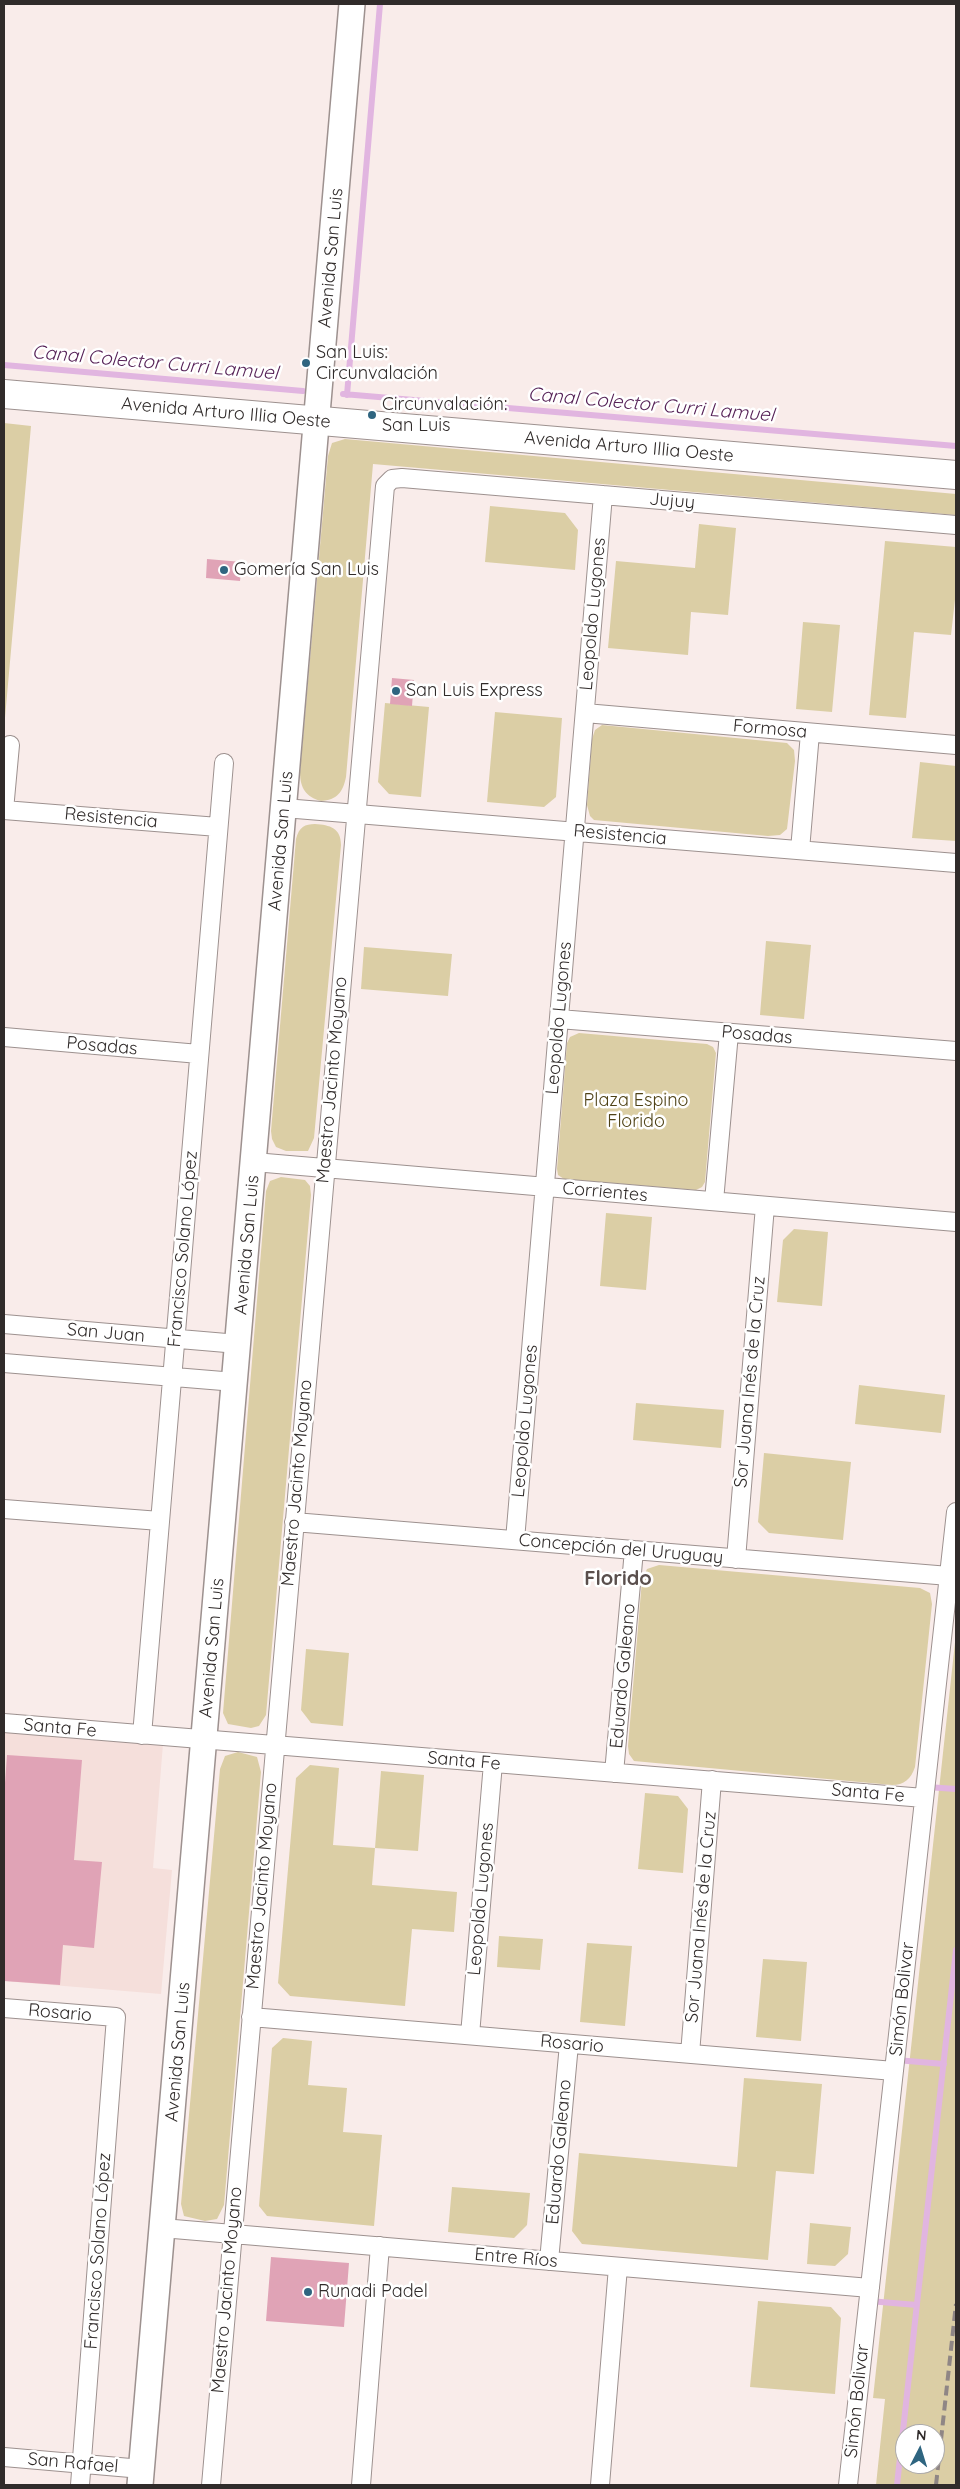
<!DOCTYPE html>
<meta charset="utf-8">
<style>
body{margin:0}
#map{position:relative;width:960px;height:2489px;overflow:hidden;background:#f9ecea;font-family:Quicksand,sans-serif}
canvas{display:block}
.frame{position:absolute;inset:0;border:5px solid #302b2a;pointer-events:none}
.north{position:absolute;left:895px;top:2424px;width:50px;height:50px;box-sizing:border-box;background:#fff;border:1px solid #acaaaa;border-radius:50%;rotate:5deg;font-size:14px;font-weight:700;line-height:20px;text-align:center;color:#302b2a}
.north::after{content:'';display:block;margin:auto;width:18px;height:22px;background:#2f6580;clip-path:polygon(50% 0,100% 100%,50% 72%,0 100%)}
</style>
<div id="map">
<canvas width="960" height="2489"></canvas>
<div class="frame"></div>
<div class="north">N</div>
</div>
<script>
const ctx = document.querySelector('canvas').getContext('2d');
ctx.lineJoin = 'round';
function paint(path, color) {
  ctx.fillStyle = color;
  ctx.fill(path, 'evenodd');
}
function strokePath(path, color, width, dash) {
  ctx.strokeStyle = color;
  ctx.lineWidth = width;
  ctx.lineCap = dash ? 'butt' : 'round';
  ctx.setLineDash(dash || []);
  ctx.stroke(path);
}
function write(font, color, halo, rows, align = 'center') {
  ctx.font = font + ' Quicksand,sans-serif';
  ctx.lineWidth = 5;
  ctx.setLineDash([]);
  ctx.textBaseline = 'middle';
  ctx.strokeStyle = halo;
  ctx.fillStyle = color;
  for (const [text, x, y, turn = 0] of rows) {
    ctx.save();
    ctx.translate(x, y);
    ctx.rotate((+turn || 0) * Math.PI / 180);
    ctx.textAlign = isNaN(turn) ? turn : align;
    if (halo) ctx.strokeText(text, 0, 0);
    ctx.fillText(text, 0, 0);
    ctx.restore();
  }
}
paint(new Path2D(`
 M 4,1731 L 163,1744 L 153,1868 L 172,1870 L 161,1994 L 4,1981 Z`), '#f5dfdb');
paint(new Path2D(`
 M 4,423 L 31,426 L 4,729 Z
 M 345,439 L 956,494 L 956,515 L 373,464 L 346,777 C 343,792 337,800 321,801 C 306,797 300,788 300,772 L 328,456 L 332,443 Z
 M 490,506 L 565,513 L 578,530 L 575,570 L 485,562 Z
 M 699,524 L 736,528 L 728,615 L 691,612 L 688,655 L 608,648 L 616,561 L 695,568 Z
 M 885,541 L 956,547 L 956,591 L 951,635 L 914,632 L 906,718 L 869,715 Z
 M 803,622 L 840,625 L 832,712 L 796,709 Z
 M 385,703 L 429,707 L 421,797 L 389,794 L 378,782 Z
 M 495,712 L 562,718 L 556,797 L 544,807 L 487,802 Z
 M 602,725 L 787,743 L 794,750 L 795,761 L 787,829 L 780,835 L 768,836 L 594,820 L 590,816 L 587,805 L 592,739 L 595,730 Z
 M 920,762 L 956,766 L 956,841 L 912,838 Z
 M 315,824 C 330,825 341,828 341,845 L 314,1138 L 308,1151 L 286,1151 L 276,1147 L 272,1139 L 271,1131 L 296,839 C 299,827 305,824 315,824 Z
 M 766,941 L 811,945 L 804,1019 L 760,1015 Z
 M 364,947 L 452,954 L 448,996 L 361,989 Z
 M 579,1033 L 707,1044 L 713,1047 L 716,1053 L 705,1182 L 702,1187 L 696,1190 L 564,1179 L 558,1175 L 557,1169 L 567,1043 L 570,1037 Z
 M 281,1177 L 305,1180 L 310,1186 L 311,1195 L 266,1715 L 259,1726 L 251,1728 L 228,1724 L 223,1713 L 266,1191 L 270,1181 Z
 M 606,1213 L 652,1217 L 646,1290 L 600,1286 Z
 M 794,1229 L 828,1232 L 822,1306 L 777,1302 L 783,1240 Z
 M 859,1385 L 945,1395 L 941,1433 L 855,1424 Z
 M 636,1403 L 724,1410 L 721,1448 L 633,1440 Z
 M 764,1453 L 851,1462 L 843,1540 L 769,1533 L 758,1522 Z
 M 659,1565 L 920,1588 L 930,1593 L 932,1604 L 915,1767 C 911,1779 904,1785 892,1785 L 634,1761 L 629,1754 L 628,1746 L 642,1580 L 647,1569 Z
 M 956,1633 L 956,2485 L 876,2485 L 885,2399 L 873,2398 ZM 905,2434 L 935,2434 L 935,2464 L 905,2464 Z
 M 306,1649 L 349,1653 L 343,1726 L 311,1723 L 301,1710 Z
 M 238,1752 L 257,1757 L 261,1772 L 224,2205 L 217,2219 L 205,2221 L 184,2216 L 181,2204 L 220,1769 L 225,1756 Z
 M 310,1765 L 339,1768 L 333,1845 L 375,1848 L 381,1771 L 424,1775 L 418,1851 L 375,1848 L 372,1885 L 457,1892 L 454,1932 L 412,1929 L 405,2006 L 290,1996 L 278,1983 L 296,1778 Z
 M 645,1793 L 678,1796 L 688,1809 L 683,1873 L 638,1869 Z
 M 499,1936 L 543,1939 L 540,1970 L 497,1967 Z
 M 587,1943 L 632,1946 L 625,2026 L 580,2022 Z
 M 763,1959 L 807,1962 L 801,2041 L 756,2037 Z
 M 283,2038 L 312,2041 L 308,2085 L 347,2088 L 343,2132 L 382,2135 L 374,2226 L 267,2216 L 259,2206 L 272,2048 Z
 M 744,2078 L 822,2084 L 814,2174 L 776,2171 L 768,2260 L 582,2244 L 572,2231 L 579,2153 L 737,2167 Z
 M 452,2187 L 530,2193 L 527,2225 L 514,2238 L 448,2232 Z
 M 810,2223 L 851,2227 L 848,2254 L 835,2266 L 807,2264 Z
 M 758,2301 L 831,2307 L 841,2318 L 835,2394 L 750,2387 Z`), '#dbcea5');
strokePath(new Path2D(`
 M 4,365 L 303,391
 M 343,394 L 956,446
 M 347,395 L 380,4
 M 927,1787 L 956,1789
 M 896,2060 L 944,2064
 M 869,2301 L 917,2305
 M 897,2485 L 956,1950`), '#e1b5e0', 6);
paint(new Path2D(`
 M 207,559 L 242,562 L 240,581 L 206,578 Z
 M 392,678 L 414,680 L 412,706 L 390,704 Z
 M 7,1755 L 82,1760 L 74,1860 L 102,1862 L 94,1948 L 63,1945 L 60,1985 L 4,1981 L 4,1797 Z
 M 271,2257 L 349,2263 L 344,2327 L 266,2321 Z`), '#e0a3b6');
const street = new Path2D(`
 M 585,713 L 956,745
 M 284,808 L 956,863
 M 4,810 L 218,827
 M 4,810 L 10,745
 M 800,850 L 810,733
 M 559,1019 L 956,1051
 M 4,1037 L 199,1054
 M 254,1162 L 956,1222
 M 714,1201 L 729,1033
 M 4,1324 L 238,1344
 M 4,1363 L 235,1382
 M 4,1509 L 160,1521
 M 294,1522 L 949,1576
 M 515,1540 L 603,495
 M 736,1559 L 765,1206
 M 4,1723 L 924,1798
 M 142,1735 L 224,763
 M 614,1773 L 634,1550
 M 4,2008 L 116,2017 L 80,2485
 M 251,2017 L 894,2071
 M 470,2035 L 493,1763
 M 690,2054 L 712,1780
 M 162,2228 L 870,2288
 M 549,2261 L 569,2044
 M 4,2457 L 142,2469
 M 211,2485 L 385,486 L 392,479 L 402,478 L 956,525
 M 361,2485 L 380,2246
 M 600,2485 L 618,2267
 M 848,2485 L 956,1512`);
const secondary = new Path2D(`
 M 140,2485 L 352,4`);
const primary = new Path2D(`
 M 4,394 L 956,475`);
strokePath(street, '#9d918f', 20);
strokePath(secondary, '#9d918f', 28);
strokePath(primary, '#9d918f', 30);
strokePath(street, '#fff', 18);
strokePath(secondary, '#fff', 25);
strokePath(primary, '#fff', 28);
strokePath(new Path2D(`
 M 936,2485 L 956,2304`), '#8f8685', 4, [10, 5]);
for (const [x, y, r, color] of [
 [306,363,5,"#2f6580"],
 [372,415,5,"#2f6580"],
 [224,570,5,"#2f6580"],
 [396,691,5,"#2f6580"],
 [308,2292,5,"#2f6580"]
]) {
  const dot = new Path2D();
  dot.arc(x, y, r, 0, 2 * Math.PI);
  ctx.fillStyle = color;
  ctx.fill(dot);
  strokePath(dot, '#fff', 2);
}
write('18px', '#302b2a', '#fff', [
 ["Avenida San Luis",331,258,-85],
 ["Avenida Arturo Illia Oeste",226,413,5],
 ["Avenida Arturo Illia Oeste",629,447,5],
 ["Jujuy",672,501,5],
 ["Leopoldo Lugones",593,614,-85],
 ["Formosa",770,729,5],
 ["Resistencia",111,818,5],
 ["Resistencia",620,835,5],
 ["Avenida San Luis",281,841,-85],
 ["Leopoldo Lugones",559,1018,-85],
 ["Posadas",757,1035,5],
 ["Posadas",102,1046,5],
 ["Maestro Jacinto Moyano",332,1080,-85],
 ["Corrientes",605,1192,5],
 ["Avenida San Luis",247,1245,-85],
 ["Francisco Solano López",183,1249,-85],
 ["San Juan",106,1333,5],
 ["Sor Juana Inés de la Cruz",750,1382,-85],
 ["Leopoldo Lugones",525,1421,-85],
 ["Maestro Jacinto Moyano",297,1483,-85],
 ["Concepción del Uruguay",621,1549,5],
 ["Avenida San Luis",212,1648,-85],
 ["Eduardo Galeano",623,1676,-85],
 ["Santa Fe",60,1728,5],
 ["Santa Fe",464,1761,5],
 ["Santa Fe",868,1793,5],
 ["Maestro Jacinto Moyano",262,1886,-85],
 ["Leopoldo Lugones",481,1899,-85],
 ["Sor Juana Inés de la Cruz",701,1917,-85],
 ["Simón Bolivar",902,1999,-84],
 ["Rosario",60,2013,5],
 ["Rosario",572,2044,5],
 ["Avenida San Luis",178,2052,-85],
 ["Eduardo Galeano",559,2152,-85],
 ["Francisco Solano López",98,2251,-86],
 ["Entre Ríos",516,2258,5],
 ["Maestro Jacinto Moyano",227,2290,-85],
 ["Simón Bolivar",857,2401,-84],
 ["San Rafael",73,2463,5]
]);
write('18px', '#302b2a', '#fff', [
 ["San Luis:",316,353],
 ["Circunvalación",316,374],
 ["Circunvalación:",382,405],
 ["San Luis",382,426],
 ["Gomería San Luis",234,570],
 ["San Luis Express",406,691],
 ["Runadi Padel",318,2292]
], 'left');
write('18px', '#4f4216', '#fff', [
 ["Plaza Espino",636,1101],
 ["Florido",636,1122]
]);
write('italic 19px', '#562257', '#fff', [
 ["Canal Colector Curri Lamuel",155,363,5],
 ["Canal Colector Curri Lamuel",651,405,5]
]);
write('bold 20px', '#5a4f4d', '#fff', [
 ["Florido",618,1579]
]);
</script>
